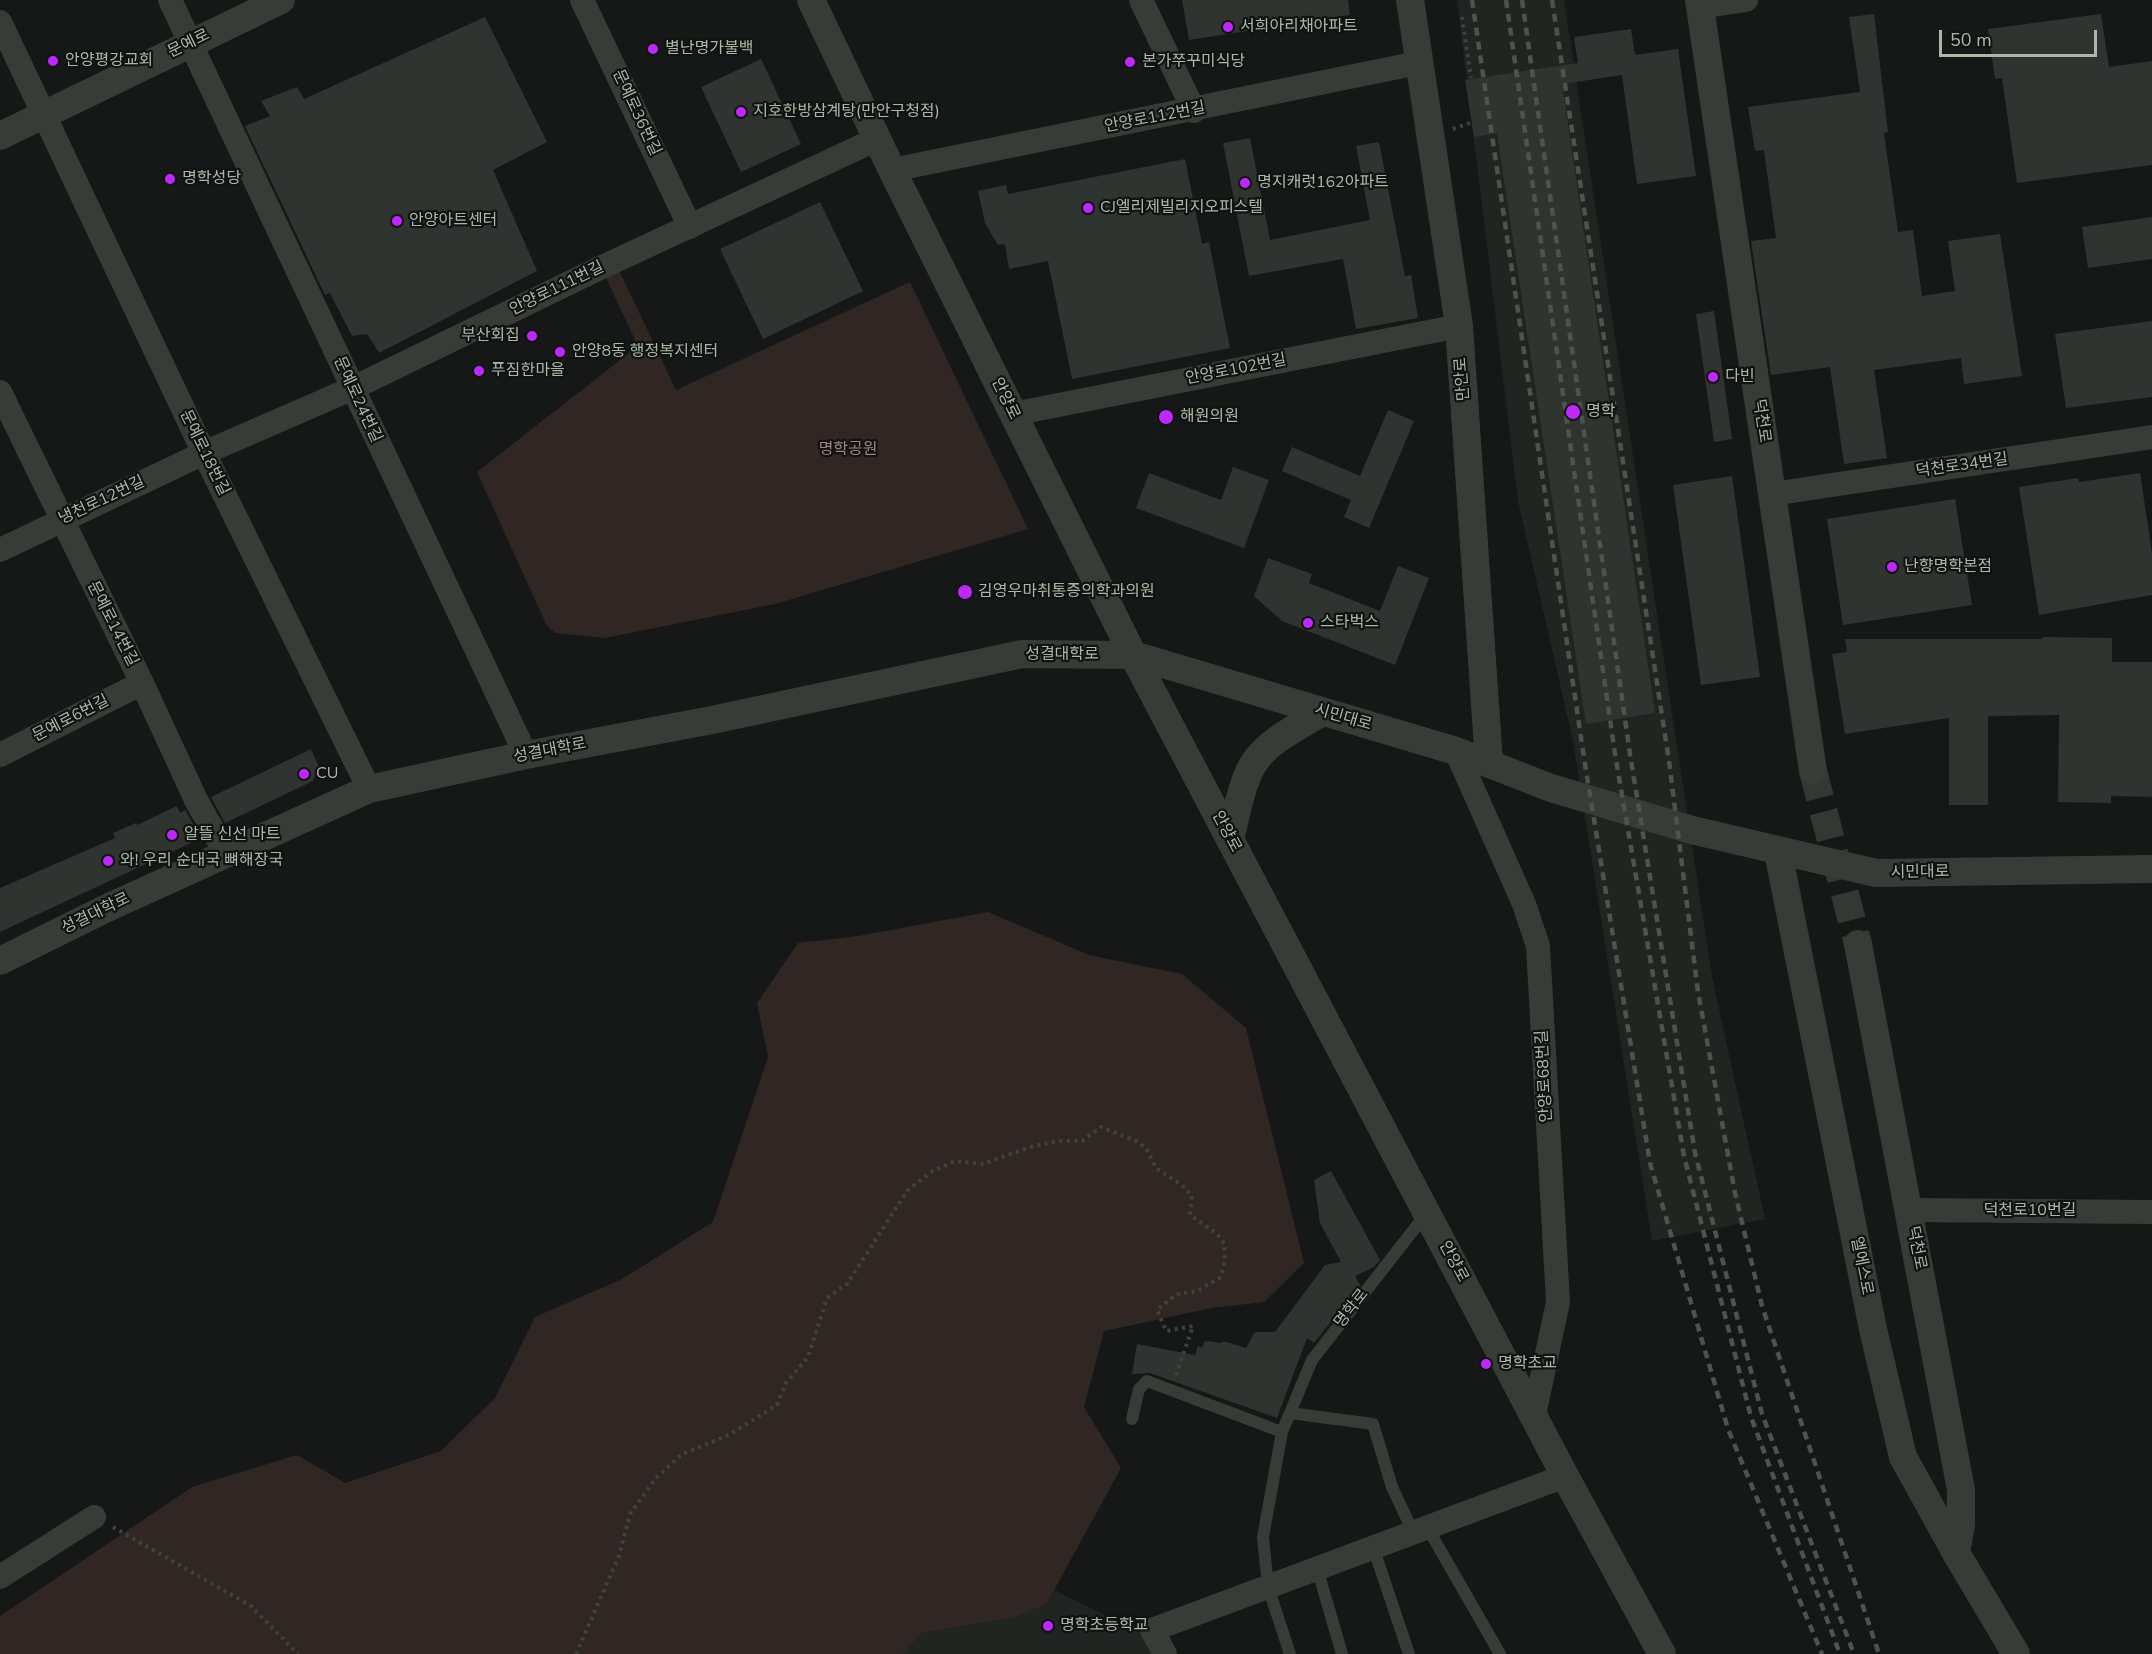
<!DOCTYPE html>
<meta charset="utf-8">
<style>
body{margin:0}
#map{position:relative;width:2152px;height:1654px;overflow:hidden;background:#151816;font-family:"Nunito Sans",sans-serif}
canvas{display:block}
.scale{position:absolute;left:1939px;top:30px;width:158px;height:27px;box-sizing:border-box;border:3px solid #abb8a7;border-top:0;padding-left:8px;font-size:18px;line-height:21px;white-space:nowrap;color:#abb8a7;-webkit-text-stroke:4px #101311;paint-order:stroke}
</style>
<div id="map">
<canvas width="2152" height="1654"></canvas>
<div class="scale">50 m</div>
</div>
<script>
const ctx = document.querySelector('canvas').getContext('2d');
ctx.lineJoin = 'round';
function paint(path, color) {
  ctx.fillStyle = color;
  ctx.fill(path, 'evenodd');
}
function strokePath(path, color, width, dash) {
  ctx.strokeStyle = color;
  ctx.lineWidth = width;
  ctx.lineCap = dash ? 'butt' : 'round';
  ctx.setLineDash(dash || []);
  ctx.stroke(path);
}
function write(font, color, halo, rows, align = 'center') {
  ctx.font = font + ' "Nunito Sans","Noto Sans KR",sans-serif';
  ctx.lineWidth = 4.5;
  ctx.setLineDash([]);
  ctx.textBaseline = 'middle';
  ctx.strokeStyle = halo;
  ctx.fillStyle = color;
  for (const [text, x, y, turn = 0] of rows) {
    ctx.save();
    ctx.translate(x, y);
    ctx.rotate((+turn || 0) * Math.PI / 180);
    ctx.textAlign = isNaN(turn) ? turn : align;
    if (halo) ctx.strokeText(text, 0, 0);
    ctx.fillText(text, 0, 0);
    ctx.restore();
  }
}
paint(new Path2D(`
 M 1457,0 L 1564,0 L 1712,977 L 1765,1219 L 1652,1241 L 1573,741 L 1518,501 Z
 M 1054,1590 L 1146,1635 L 1157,1654 L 903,1654 L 922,1633 L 1012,1618 L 1046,1605 Z`), '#212522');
paint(new Path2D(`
 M 618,268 L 676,390 L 910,282 L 1028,529 L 775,604 L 605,638 L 555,633 L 546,624 L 477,472 L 638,346 L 604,274 Z
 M 988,912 L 1089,955 L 1182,974 L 1246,1028 L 1304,1263 L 1264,1302 L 1212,1308 L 1104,1331 L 1084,1407 L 1121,1468 L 1046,1605 L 1012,1618 L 922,1633 L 903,1654 L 0,1654 L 0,1616 L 192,1487 L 297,1455 L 345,1483 L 441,1451 L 495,1398 L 535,1317 L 622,1279 L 713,1222 L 768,1057 L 757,1003 L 798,943 L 858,936 Z`), '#302725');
paint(new Path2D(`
 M 1182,0 L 1348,0 L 1350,15 L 1189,40 Z
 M 1874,14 L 1888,132 L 1884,133 L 1898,232 L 1913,230 L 1922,296 L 1955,291 L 1948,241 L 2000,234 L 2022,376 L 1964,384 L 1961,358 L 1874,370 L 1887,458 L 1844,464 L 1830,367 L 1771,375 L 1751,241 L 1776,238 L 1764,150 L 1755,151 L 1748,107 L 1860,92 L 1849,17 Z
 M 2101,14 L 2109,67 L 2152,61 L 2152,165 L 2017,183 L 2002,78 L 1995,79 L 1988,29 Z
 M 485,17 L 547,142 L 493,170 L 537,271 L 379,353 L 367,334 L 352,336 L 330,293 L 325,295 L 245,126 L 270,116 L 261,101 L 297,87 L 304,99 Z
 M 1631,29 L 1635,55 L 1678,49 L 1696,176 L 1637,184 L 1622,75 L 1562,84 L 1655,713 L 1586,724 L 1497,133 L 1474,137 L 1465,80 L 1578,63 L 1574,37 Z
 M 761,59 L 801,144 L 741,172 L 701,87 Z
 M 1250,138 L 1270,240 L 1370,220 L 1356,146 L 1379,142 L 1405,276 L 1411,275 L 1418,318 L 1356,329 L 1343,259 L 1249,276 L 1223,143 Z
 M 1185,159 L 1202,244 L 1209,242 L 1230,348 L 1072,379 L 1048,261 L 1009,269 L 1005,244 L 998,245 L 985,223 L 978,191 L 1006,185 L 1008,194 Z
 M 820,202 L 863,291 L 763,339 L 720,249 Z
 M 2152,217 L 2152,259 L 2088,268 L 2082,227 Z
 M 1714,311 L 1732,439 L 1714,442 L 1696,314 Z
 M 2152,321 L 2152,397 L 2066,408 L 2055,334 Z
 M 1388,410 L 1414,421 L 1369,528 L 1344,517 L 1351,500 L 1282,471 L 1292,447 L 1360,476 Z
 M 1233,467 L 1269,480 L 1244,548 L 1136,508 L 1149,473 L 1221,500 Z
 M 2140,473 L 2152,553 L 2152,595 L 2039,615 L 2019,487 L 2078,478 L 2079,482 Z
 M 1732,476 L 1760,677 L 1701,685 L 1673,485 Z
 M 1955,499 L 1972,605 L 1843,625 L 1827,519 Z
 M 1268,558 L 1312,574 L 1309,583 L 1380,611 L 1398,566 L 1429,578 L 1395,665 L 1282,621 L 1254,596 Z
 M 2042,637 L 2112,638 L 2112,662 L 2152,662 L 2152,797 L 2111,796 L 2111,803 L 2058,802 L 2059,715 L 1988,716 L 1988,805 L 1949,805 L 1949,718 L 1845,734 L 1832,654 L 1847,652 L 1845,639 L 2043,639 Z
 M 311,749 L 319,767 L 313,781 L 225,823 L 211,797 Z
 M 177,806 L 180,813 L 185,810 L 200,836 L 193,839 L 195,841 L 0,932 L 0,888 L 115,838 L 113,833 L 136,823 L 137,825 Z
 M 1331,1171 L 1380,1260 L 1374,1267 L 1355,1276 L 1360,1285 L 1314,1343 L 1307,1338 L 1277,1418 L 1150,1373 L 1132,1374 L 1137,1344 L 1195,1355 L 1198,1346 L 1202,1348 L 1205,1341 L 1222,1343 L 1223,1341 L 1246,1348 L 1255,1332 L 1275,1332 L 1325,1265 L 1341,1262 L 1320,1223 L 1314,1180 Z`), '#303431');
strokePath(new Path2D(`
 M 1813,771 L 1858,944`), '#333833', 28, [28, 14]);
strokePath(new Path2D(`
 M 1462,17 L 1471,78
 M 1453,129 L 1472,122
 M 113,1527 L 251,1606 L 298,1654
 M 576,1654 L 619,1556 L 630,1514 L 656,1478 L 682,1454 L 729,1435 L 777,1405 L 786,1383 L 808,1357 L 827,1298 L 847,1284 L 907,1191 L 931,1172 L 955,1161 L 982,1164 L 1030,1147 L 1057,1141 L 1082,1141 L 1101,1127 L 1136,1141 L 1146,1148 L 1156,1168 L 1182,1185 L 1192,1196 L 1190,1215 C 1222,1238 1231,1235 1221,1277 L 1197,1291 L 1175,1295 L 1157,1310 L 1166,1331 L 1193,1326 L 1176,1375`), '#3e443c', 4, [3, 4.5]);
strokePath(new Path2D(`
 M 1290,1413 L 1373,1424 L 1392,1487 L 1413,1532
 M 1132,1419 L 1139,1389 L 1147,1381 L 1282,1432
 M 1427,1527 L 1500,1654
 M 1373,1547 L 1409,1654
 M 1317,1568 L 1342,1654
 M 1290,1654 L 1268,1587 L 1263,1537 L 1282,1432 L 1312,1360 L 1426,1214`), '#373d36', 12);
strokePath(new Path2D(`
 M 170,0 L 526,755
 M 582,0 L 690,227
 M 1141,0 L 1194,111
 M 1700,7 L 1746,0
 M 0,22 L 204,453 L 369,789
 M 892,170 L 1418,63
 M 0,392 L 142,683 L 196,800 L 226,854
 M 1013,414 L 1459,326
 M 1772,494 L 2152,437
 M 0,550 L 204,453 L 351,389 L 600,268 L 877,139
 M 1456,751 L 1524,904 L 1538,946 L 1558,1302 L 1534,1415
 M 0,755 L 142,683
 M 1909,1210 L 2152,1212
 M 0,1577 L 94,1517
 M 1165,1654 L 1152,1630 L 1565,1476`), '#373d36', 24);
strokePath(new Path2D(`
 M 811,0 L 892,170 L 1133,655 L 1565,1476 L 1662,1654
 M 1410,0 L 1459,326 L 1489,762
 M 1699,0 L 1813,771
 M 0,136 L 281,0
 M 1230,840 C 1249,757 1248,754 1323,712
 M 1778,852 L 1873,1329 L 1903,1457 L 1956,1553 L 2016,1654
 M 1858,944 L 1961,1490 L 1961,1524 L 1956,1553
 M 0,961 L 107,908 L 369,789 L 526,755 L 712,720 L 1022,654 L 1133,655 L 1456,751 L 1551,788 L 1692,830 L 1876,873 L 2152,869`), '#373d36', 28);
strokePath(new Path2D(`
 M 1472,0 L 1584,758 L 1650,1163 L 1728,1429 L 1822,1654
 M 1506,0 L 1615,754 L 1684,1156 L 1751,1417 L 1840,1654
 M 1522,0 L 1630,754 L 1695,1153 L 1762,1414 L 1854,1654
 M 1552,0 L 1669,761 L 1698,992 L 1735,1193 L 1762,1306 L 1879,1654`), '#4d544b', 4.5, [8, 6]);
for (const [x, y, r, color] of [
 [1228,27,6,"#bf28fd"],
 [653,49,6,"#bf28fd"],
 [53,61,6,"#bf28fd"],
 [1130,62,6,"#bf28fd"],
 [741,112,6,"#bf28fd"],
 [170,179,6,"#bf28fd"],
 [1245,183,6,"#bf28fd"],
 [1088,208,6,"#bf28fd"],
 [397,221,6,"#bf28fd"],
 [532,336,6,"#bf28fd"],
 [560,352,6,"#bf28fd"],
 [479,371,6,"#bf28fd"],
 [1713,377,6,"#bf28fd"],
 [1573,412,8,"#bf28fd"],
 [1166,417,8,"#bf28fd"],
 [1892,567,6,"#bf28fd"],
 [965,592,8,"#bf28fd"],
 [1308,623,6,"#bf28fd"],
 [304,774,6,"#bf28fd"],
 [172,835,6,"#bf28fd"],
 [108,861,6,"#bf28fd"],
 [1486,1364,6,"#bf28fd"],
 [1048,1626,6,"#bf28fd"]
]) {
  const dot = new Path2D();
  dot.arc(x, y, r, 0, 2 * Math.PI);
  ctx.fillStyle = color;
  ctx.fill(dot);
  strokePath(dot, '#101311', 2);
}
write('16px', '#abb8a7', '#101311', [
 ["서희아리채아파트",1240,27],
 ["별난명가불백",665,49],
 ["안양평강교회",65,61],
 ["본가쭈꾸미식당",1142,62],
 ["지호한방삼계탕(만안구청점)",753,112],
 ["명학성당",182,179],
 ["명지캐럿162아파트",1257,183],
 ["CJ엘리제빌리지오피스텔",1100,208],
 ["안양아트센터",409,221],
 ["부산회집",520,336,"right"],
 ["안양8동 행정복지센터",572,352],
 ["푸짐한마을",491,371],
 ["다빈",1725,377],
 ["명학",1586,412],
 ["해원의원",1180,417],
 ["난향명학본점",1904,567],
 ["김영우마취통증의학과의원",978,592],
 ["스타벅스",1320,623],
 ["CU",316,774],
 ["알뜰 신선 마트",184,835],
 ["와! 우리 순대국 뼈해장국",120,861],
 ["명학초교",1498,1364],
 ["명학초등학교",1060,1626]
], 'left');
write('16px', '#abb8a7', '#101311', [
 ["문예로",189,44,-26],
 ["문예로36번길",636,113,65],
 ["안양로112번길",1155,118,-11],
 ["안양로111번길",557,289,-26],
 ["안양로102번길",1236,370,-11],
 ["만안로",1463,379,-94],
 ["안양로",1005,399,64],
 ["문예로24번길",357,400,65],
 ["덕천로",1761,421,82],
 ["문예로18번길",204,453,64],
 ["덕천로34번길",1962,466,-8],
 ["냉천로12번길",102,501,-25],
 ["문예로14번길",112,624,63],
 ["성결대학로",1062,655],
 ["시민대로",1343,718,16],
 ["문예로6번길",71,719,-27],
 ["성결대학로",550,751,-11],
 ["안양로",1226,832,62],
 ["시민대로",1920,873,-1],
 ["성결대학로",96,914,-26],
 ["안양로68번길",1545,1076,-93],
 ["덕천로10번길",2030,1211],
 ["덕천로",1916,1248,79],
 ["안양로",1453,1262,62],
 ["엘에스로",1861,1266,79],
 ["명학로",1352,1309,-52]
]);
write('16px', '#a5807c', '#101311', [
 ["명학공원",848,450]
]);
</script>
